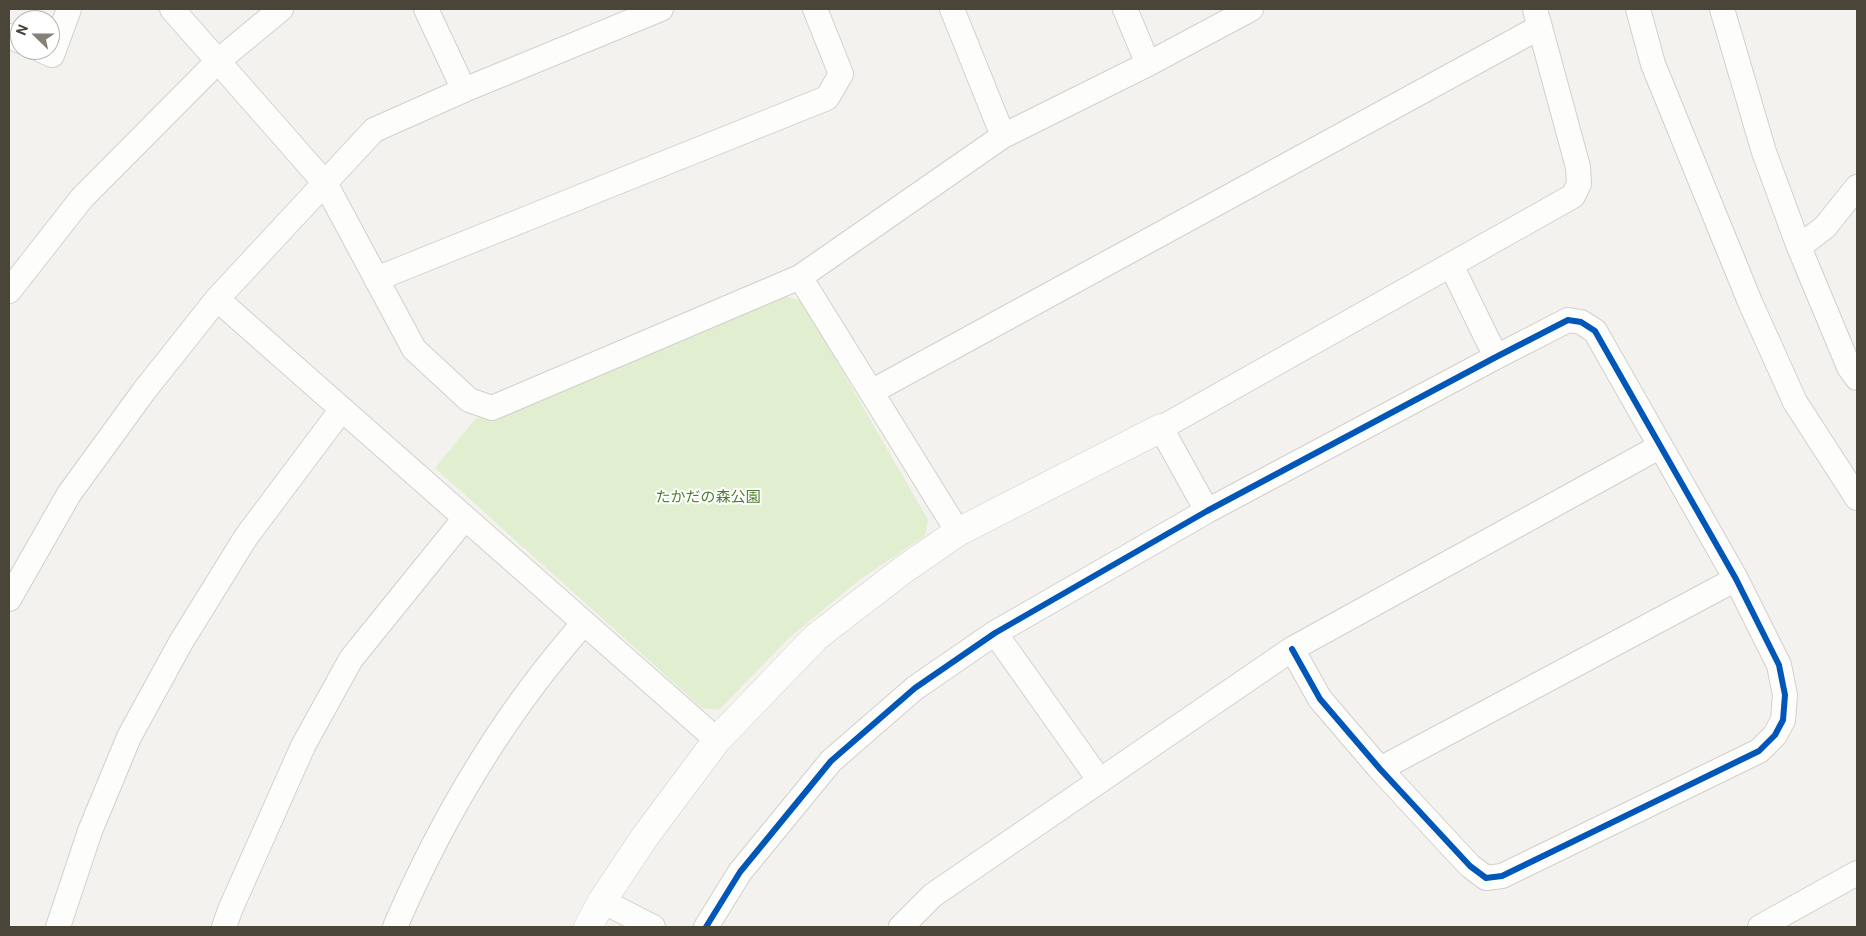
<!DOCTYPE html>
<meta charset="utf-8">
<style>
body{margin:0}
#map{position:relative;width:1866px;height:936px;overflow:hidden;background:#f4f2ee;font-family:Roboto,sans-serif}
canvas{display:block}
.frame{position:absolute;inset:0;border:10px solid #4b4439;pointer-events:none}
.north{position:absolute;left:10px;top:10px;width:50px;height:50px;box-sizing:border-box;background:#fff;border:1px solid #b7b4b0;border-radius:50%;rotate:292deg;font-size:14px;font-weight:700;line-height:20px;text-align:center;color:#4b4439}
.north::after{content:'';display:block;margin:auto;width:18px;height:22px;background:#868178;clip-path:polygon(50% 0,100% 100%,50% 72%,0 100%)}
</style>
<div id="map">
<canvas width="1866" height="936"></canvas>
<div class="frame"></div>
<div class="north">N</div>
</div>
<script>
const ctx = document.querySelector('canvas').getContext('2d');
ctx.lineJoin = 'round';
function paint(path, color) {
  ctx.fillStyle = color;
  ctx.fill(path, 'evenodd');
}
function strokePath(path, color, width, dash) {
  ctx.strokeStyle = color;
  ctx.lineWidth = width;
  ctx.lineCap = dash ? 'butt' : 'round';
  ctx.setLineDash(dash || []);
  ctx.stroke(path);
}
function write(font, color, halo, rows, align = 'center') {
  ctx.font = font + ' Roboto,"Noto Sans JP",sans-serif';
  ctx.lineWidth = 4;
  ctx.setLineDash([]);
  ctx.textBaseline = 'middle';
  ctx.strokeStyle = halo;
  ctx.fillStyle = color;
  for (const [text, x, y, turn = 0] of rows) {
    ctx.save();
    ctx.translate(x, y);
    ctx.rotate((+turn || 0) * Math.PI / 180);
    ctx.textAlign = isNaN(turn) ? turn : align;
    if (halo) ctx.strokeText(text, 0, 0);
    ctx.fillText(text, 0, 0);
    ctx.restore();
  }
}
paint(new Path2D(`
 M 782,295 L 802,301 L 928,520 L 925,536 L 859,580 L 789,638 L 719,710 L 702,708 L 435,468 L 475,419 Z`), '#e1eecf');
const minor = new Path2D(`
 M 172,9 L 325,183 L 414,349 L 469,400 L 492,408 L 800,277 L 1003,136 L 1148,64 L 1251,9
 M 952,9 L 1003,136
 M 1125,9 L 1148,64
 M 1638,9 L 1653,64 L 1750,302 L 1795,402 L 1857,498
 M 1722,9 L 1764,152 L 1799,247 L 1849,367 L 1857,378
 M 9,36 L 20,41
 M 41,50 L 52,55 L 69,9
 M 464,90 L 661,9
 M 1799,247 L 1825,227 L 1857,187
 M 1451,265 L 1496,357
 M 800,277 L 958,532
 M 376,279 L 827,98 L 841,74 L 815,9
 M 9,291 L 82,198 L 218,61 L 281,9
 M 217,299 L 717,740
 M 871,392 L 1540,27
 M 1207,511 L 1161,428 L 1573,196 L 1579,184 L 1578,167 L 1535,9
 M 9,599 L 69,494 L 144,391 L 217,299 L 374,130 L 464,90 L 426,9
 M 995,633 L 1100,781
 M 1380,769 L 1736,579
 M 602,901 L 653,927
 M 58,927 L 90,831 L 129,737 L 181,642 L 246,537 L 342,409
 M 224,927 L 230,910 L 303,746 L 351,659 L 465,518
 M 395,927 C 442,818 505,712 584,623
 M 706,927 L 740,872 L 831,761 L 915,688 L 995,633 L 1207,511 L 1496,357 L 1568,320 L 1581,322 L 1595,331 L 1736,579 L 1779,665 L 1785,695 L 1783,720 L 1775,735 L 1759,751 L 1502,876 L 1486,878 L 1470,866 L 1380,769 L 1320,699 L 1292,649
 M 901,927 L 933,895 L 1292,649 L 1659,447
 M 1760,927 L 1857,873`);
const tertiary = new Path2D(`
 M 588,927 L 602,901 L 644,838 L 717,740 L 816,637 L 903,570 L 958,532 L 1161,428`);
strokePath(minor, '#d2d0cb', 26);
strokePath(tertiary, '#d2d0cb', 29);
strokePath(minor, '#fdfdfc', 24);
strokePath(tertiary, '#fdfdfc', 28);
strokePath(new Path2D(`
 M 706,927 L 740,872 L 831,761 L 915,688 L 995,633 L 1207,511 L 1496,357 L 1568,320 L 1581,322 L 1595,331 L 1736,579 L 1779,665 L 1785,695 L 1783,720 L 1775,735 L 1759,751 L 1502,876 L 1486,878 L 1470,866 L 1380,769 L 1320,699 L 1292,649`), '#0057b8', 6);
write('15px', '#4a7f2a', '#fff', [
 ["たかだの森公園",708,498]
]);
</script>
